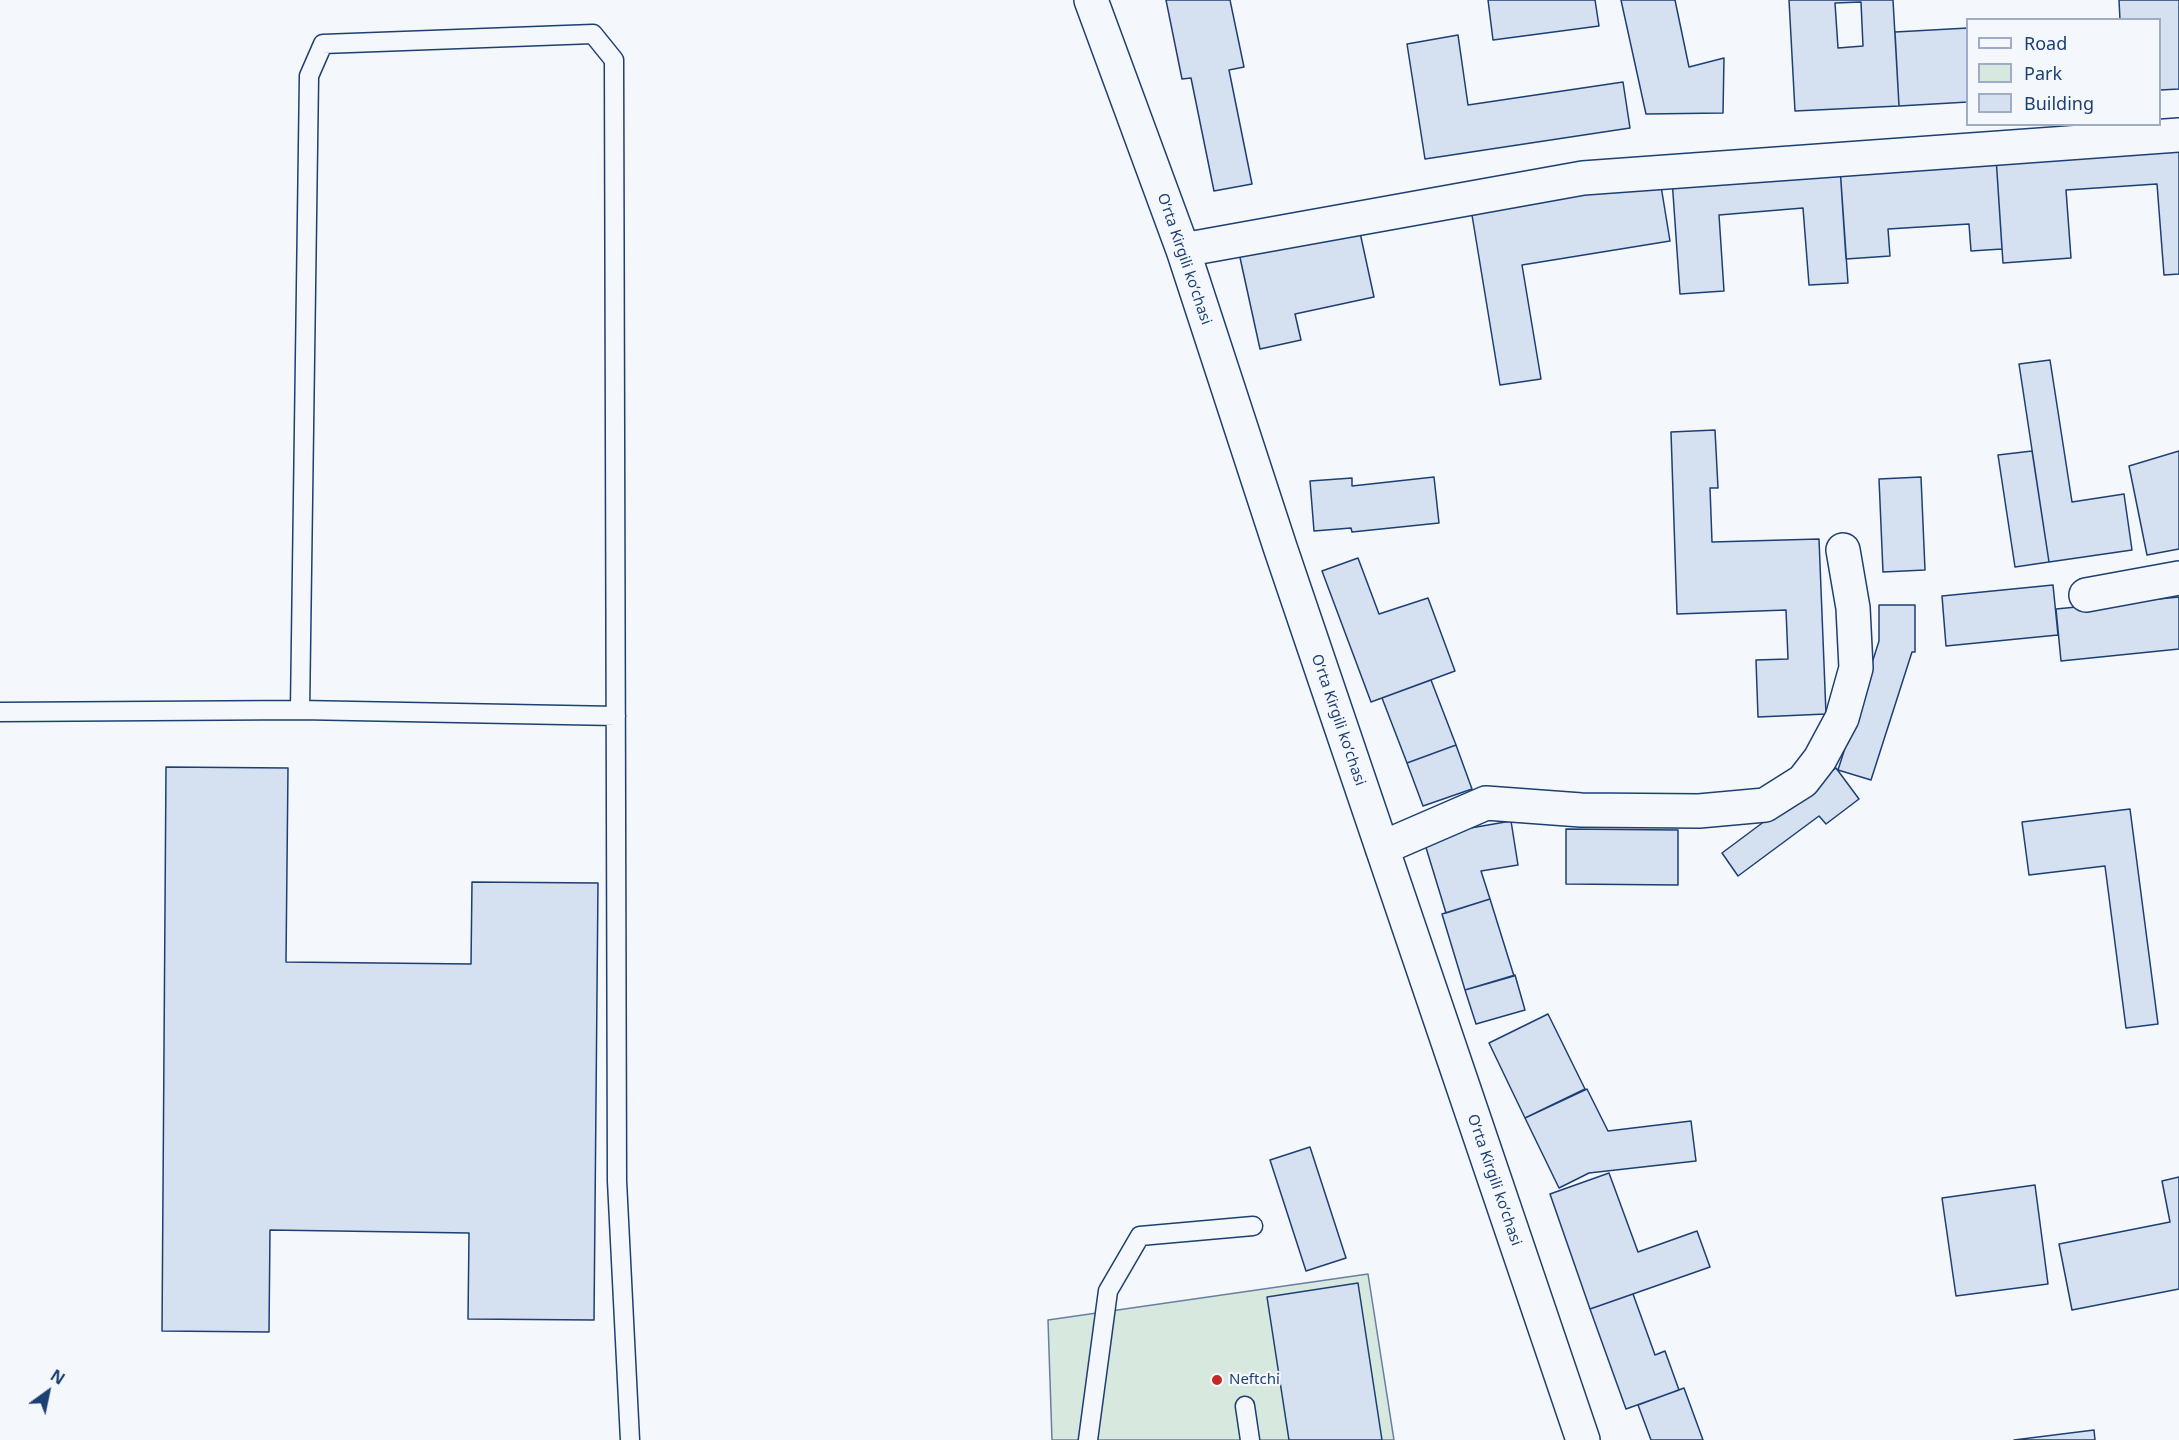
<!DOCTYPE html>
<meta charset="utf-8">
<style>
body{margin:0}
#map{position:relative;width:2179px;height:1440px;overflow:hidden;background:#f4f7fb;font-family:"Noto Sans",sans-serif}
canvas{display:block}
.legend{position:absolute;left:1966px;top:18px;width:195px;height:108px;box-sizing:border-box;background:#f4f7fb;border:2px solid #9eadc5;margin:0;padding:8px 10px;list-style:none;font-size:18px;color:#1d3f73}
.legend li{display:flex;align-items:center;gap:12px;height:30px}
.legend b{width:30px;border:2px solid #9eadc5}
.north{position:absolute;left:18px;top:1362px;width:60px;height:60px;-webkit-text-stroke:4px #f4f7fb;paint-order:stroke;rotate:33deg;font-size:16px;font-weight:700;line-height:24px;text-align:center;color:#1d3f73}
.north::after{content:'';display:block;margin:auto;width:21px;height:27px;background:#1d3f73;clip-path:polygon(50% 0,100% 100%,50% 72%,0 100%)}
</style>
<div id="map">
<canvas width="2179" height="1440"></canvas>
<ul class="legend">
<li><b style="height:8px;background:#f4f7fb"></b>Road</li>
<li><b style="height:16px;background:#d7e8df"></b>Park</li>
<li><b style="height:16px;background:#d5e0f0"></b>Building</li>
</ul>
<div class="north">N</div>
</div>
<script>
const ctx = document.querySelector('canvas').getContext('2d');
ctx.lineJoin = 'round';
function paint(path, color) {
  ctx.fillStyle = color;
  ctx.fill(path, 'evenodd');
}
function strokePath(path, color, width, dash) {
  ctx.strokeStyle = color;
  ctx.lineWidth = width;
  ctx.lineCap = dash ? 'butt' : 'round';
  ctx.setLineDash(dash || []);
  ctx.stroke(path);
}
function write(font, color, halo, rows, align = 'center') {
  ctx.font = font + ' "Noto Sans",sans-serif';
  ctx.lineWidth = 4.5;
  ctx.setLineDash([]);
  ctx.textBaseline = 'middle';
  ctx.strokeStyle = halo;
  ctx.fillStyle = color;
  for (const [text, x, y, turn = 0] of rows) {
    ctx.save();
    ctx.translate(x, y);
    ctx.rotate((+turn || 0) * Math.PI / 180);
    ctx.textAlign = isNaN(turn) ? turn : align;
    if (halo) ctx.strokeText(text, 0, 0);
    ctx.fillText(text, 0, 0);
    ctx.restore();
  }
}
const green = new Path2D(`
 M 1368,1274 L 1394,1440 L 1052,1440 L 1048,1320 Z`);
paint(green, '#d7e8df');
strokePath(green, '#687fa3', 1.5);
const building = new Path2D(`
 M 1166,0 L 1230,0 L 1244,67 L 1229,70 L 1252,184 L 1214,191 L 1191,78 L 1182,79 Z
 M 1488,0 L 1595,0 L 1599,26 L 1493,40 Z
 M 1621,0 L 1675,0 L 1689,67 L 1724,58 L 1723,113 L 1646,114 Z
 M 1789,0 L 1893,0 L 1899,106 L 1795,111 ZM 1861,2 L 1863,46 L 1838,48 L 1835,3 Z
 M 2119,0 L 2179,0 L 2179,89 L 2160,90 L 2160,20 L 2120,20 Z
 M 1968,28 L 1968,102 L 1899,106 L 1895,32 Z
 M 1458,35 L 1468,105 L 1623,82 L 1630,128 L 1425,159 L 1407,44 Z
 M 2179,145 L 2179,274 L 2164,275 L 2157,184 L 2066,190 L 2071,258 L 2003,263 L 1996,157 Z
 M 1996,157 L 2002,249 L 1971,251 L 1969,224 L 1888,229 L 1890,256 L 1846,259 L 1840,167 Z
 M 1840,167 L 1848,283 L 1809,285 L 1803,208 L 1719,215 L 1724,291 L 1680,294 L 1672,179 Z
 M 1660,180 L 1670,241 L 1522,265 L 1541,379 L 1500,385 L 1471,209 Z
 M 1359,228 L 1374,297 L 1295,314 L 1301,340 L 1260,349 L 1239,253 Z
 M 2050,360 L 2072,502 L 2124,494 L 2132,550 L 2049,562 L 2019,364 Z
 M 1715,430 L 1718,488 L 1710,488 L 1712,542 L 1819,539 L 1826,714 L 1758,717 L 1756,660 L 1788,659 L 1786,610 L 1677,614 L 1671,432 Z
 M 2032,451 L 2049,562 L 2015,567 L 1998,455 Z
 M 2179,451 L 2179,549 L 2147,555 L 2129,466 Z
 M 1434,477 L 1439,523 L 1352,532 L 1351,528 L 1314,531 L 1310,481 L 1352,478 L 1352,486 Z
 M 1921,477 L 1925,570 L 1883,572 L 1879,479 Z
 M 1358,558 L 1379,614 L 1428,598 L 1455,671 L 1371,702 L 1322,571 Z
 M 2053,585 L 2058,635 L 1946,646 L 1942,596 Z
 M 2179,597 L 2179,649 L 2061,661 L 2056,609 Z
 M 1879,605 L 1915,605 L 1915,652 L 1912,652 L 1871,780 L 1838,770 L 1879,641 Z
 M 1431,680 L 1456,745 L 1407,763 L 1382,698 Z
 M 1456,745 L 1472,789 L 1423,806 L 1407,763 Z
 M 166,767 L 288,768 L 286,962 L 471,964 L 472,882 L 598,883 L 594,1320 L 468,1319 L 469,1233 L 270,1230 L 269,1332 L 162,1331 Z
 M 1836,768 L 1859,799 L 1826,824 L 1819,816 L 1738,876 L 1722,853 Z
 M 2130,809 L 2158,1024 L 2126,1028 L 2105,866 L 2029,875 L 2022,822 Z
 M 1511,821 L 1518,865 L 1481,871 L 1490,899 L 1446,913 L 1424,841 L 1465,829 Z
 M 1566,829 L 1678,830 L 1678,885 L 1566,884 Z
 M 1490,899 L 1514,976 L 1465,990 L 1442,914 Z
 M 1515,975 L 1525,1010 L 1476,1024 L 1465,990 Z
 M 1548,1014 L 1585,1089 L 1525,1118 L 1489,1043 Z
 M 1587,1089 L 1608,1131 L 1691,1121 L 1696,1161 L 1589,1173 L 1559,1188 L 1525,1118 Z
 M 1310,1147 L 1346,1258 L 1306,1271 L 1270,1160 Z
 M 1609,1173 L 1638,1252 L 1697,1231 L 1710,1267 L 1590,1309 L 1550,1194 Z
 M 2179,1177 L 2179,1289 L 2072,1310 L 2059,1244 L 2170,1222 L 2162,1181 Z
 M 2035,1185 L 2048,1284 L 1956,1296 L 1942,1198 Z
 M 1358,1283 L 1382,1440 L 1289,1440 L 1267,1297 Z
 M 1633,1294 L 1655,1355 L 1665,1351 L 1679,1390 L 1626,1409 L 1590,1309 Z
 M 1684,1388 L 1703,1440 L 1651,1440 L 1638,1405 Z
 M 2094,1430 L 2095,1440 L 2014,1440 Z`);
paint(building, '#d5e0f0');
strokePath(building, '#1d3f73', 1.5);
const lane = new Path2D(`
 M 300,710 L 309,76 L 323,44 L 593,34 L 614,60 L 617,1181 L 630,1440
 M 0,712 L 300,710 L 616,716
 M 1245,1406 L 1250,1440
 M 1088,1440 L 1108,1291 L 1140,1236 L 1253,1226`);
const street = new Path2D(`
 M 1091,0 L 1183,250 L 1280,547 L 1583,1440
 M 1183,250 L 1583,178 L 2179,135
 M 2086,595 L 2179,578
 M 1382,848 L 1486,803 L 1581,810 L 1699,811 L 1765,805 L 1803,781 L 1820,759 L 1842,718 L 1856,668 L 1853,608 L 1843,550`);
strokePath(lane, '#1d3f73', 21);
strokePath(street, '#1d3f73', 36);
strokePath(lane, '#f4f7fb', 18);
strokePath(street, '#f4f7fb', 33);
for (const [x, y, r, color] of [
 [1217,1380,6,"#c62828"]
]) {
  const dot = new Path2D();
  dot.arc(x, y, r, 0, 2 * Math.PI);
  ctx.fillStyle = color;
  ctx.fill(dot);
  strokePath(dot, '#f4f7fb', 2);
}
write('15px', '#1d3f73', '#f4f7fb', [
 ["Oʻrta Kirgili koʻchasi",1184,259,71],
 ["Oʻrta Kirgili koʻchasi",1338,720,71],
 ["Oʻrta Kirgili koʻchasi",1494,1180,71]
]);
write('15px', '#1d3f73', '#f4f7fb', [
 ["Neftchi",1229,1380]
], 'left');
</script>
